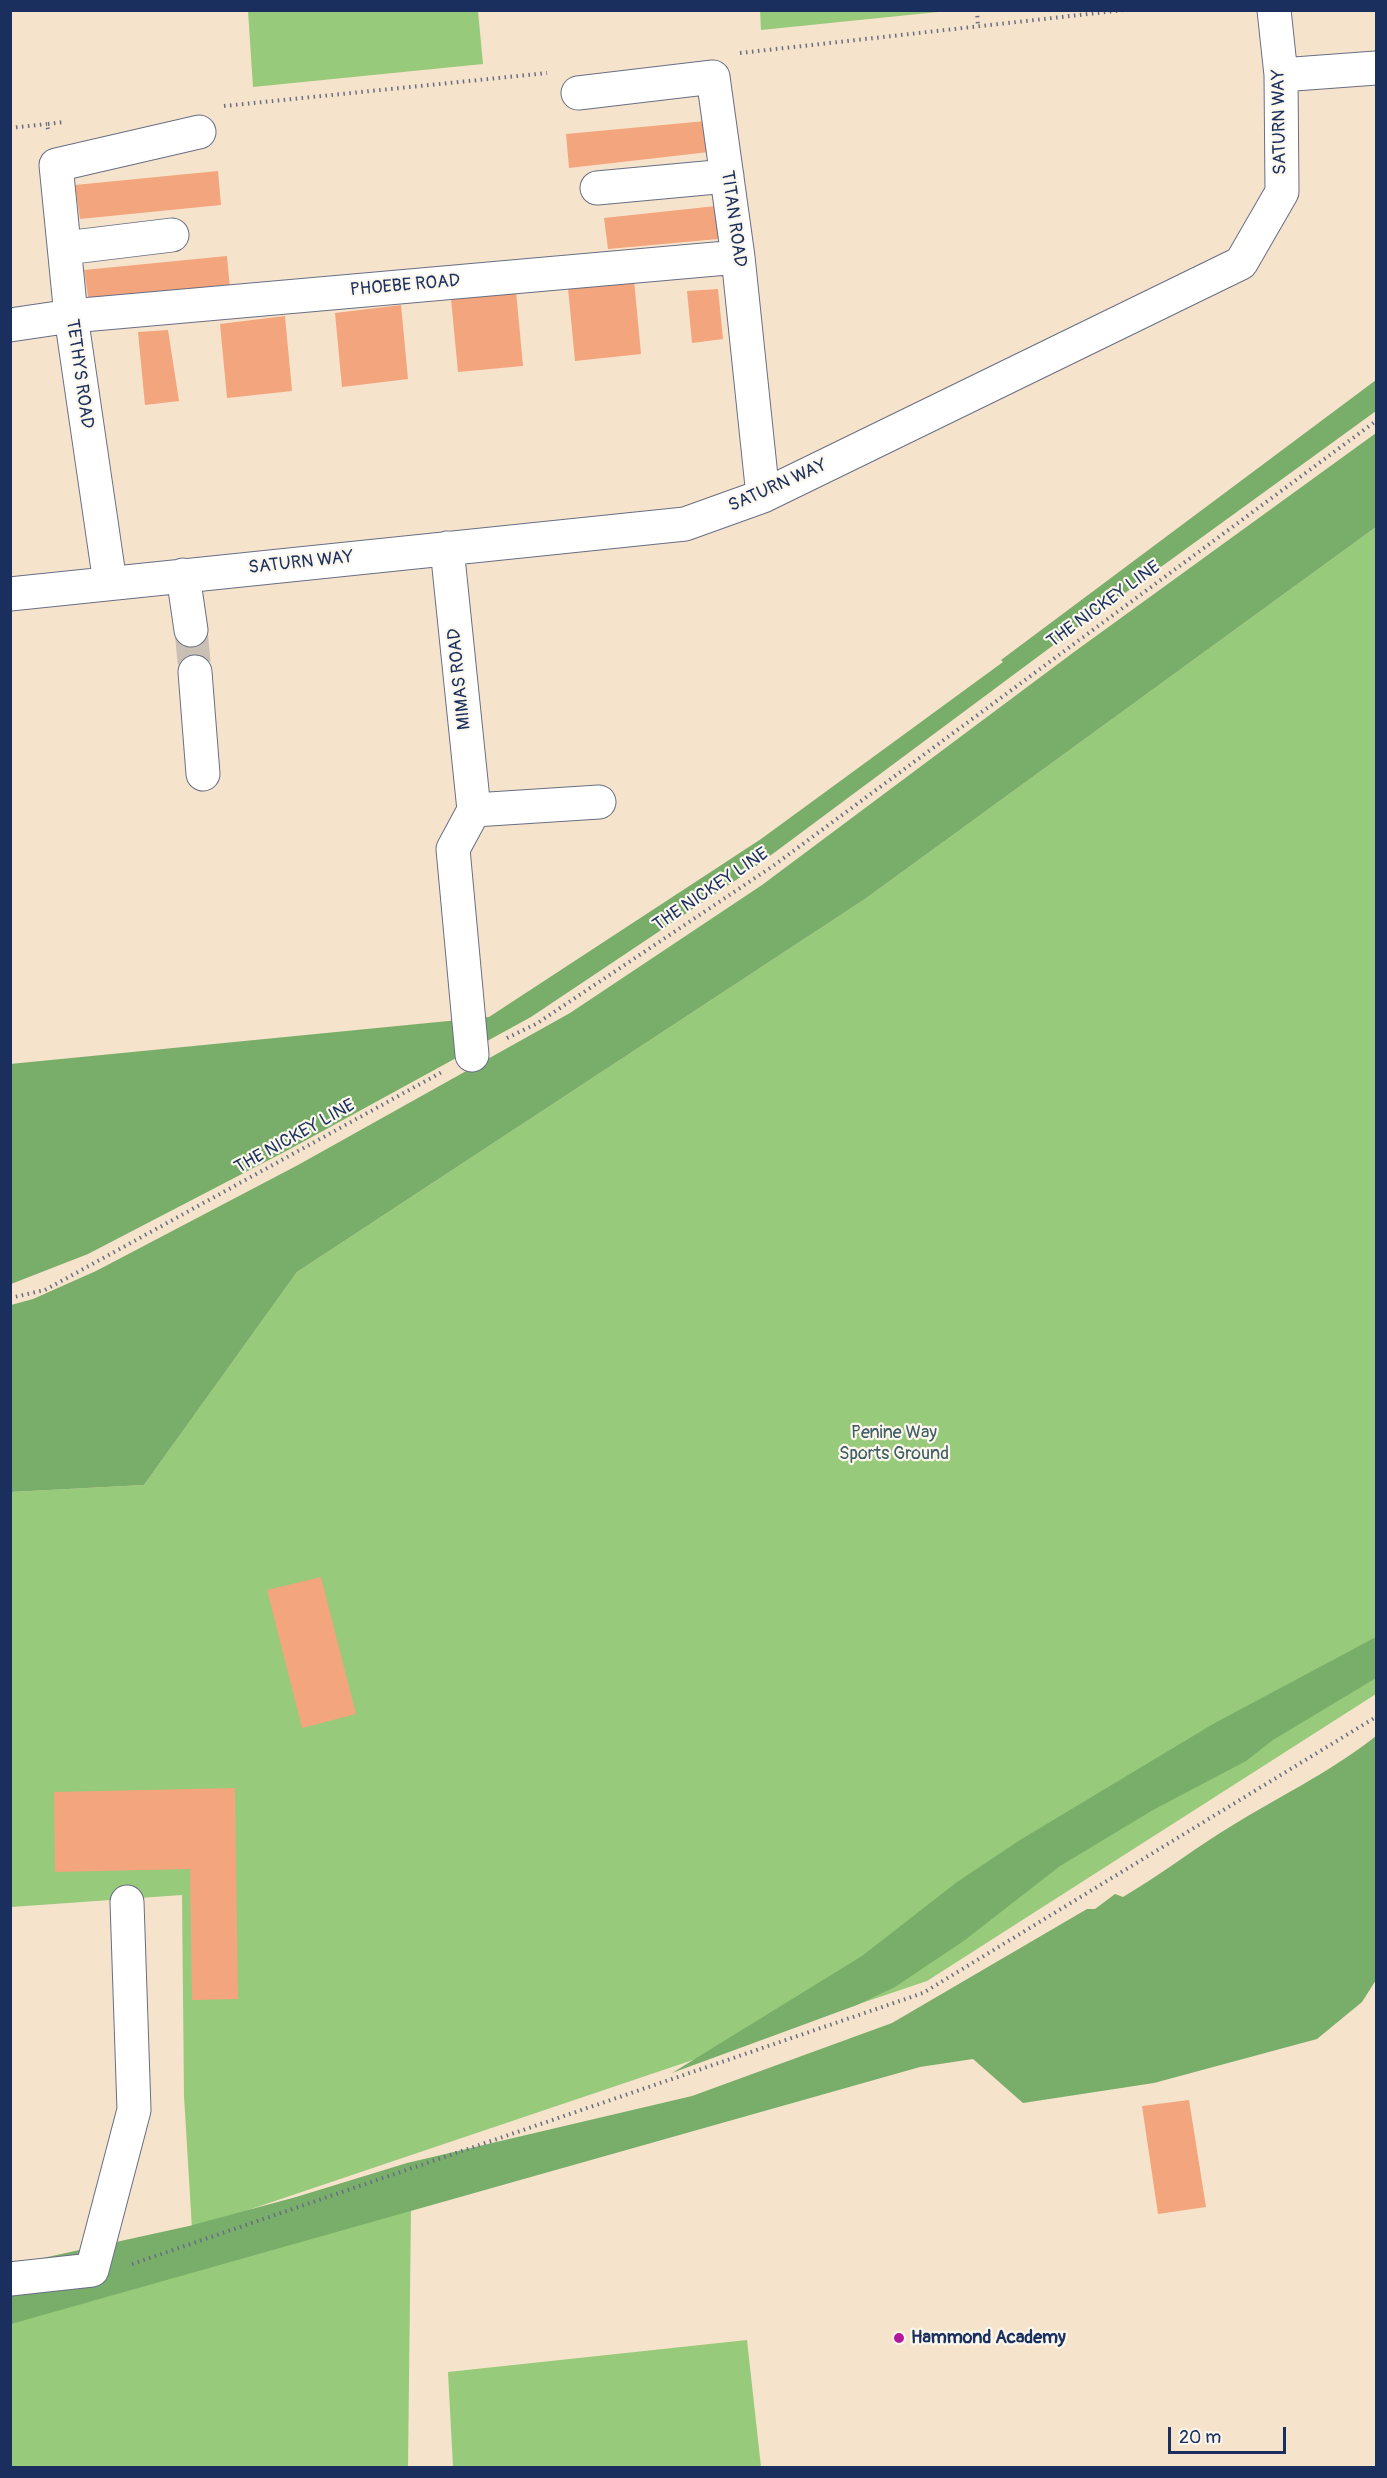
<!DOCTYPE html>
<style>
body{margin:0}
#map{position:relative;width:1387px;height:2478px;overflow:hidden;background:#f6e3cb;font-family:Pangolin,sans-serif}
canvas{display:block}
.frame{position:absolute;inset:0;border:12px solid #1b2f5e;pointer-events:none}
.scale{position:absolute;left:1168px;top:2427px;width:118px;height:27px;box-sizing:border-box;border:3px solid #1b2f5e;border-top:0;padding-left:8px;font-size:18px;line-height:21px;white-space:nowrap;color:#1b2f5e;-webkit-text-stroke:4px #fbf7ec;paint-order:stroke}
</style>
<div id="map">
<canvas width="1387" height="2478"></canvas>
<div class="frame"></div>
<div class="scale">20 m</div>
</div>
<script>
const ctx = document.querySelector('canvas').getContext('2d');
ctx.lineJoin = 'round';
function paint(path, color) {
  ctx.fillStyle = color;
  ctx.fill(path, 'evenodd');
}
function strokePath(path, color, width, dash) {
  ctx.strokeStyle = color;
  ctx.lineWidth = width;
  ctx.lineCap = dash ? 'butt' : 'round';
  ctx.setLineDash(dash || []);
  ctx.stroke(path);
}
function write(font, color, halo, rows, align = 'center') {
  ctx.font = font + ' Pangolin,sans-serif';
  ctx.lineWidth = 4.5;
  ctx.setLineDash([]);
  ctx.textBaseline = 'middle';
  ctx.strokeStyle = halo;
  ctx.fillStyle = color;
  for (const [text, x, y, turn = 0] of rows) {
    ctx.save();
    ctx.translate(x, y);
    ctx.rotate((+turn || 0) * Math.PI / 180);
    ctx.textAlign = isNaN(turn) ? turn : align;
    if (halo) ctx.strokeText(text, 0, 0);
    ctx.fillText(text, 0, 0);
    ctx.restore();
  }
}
paint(new Path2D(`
 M 760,10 L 948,10 L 948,11 L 761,30 Z
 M 248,11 L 478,11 L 483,64 L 253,87 Z
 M 1376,527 L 1376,1694 L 927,1981 L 192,2229 L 184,2096 L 182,1895 L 11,1907 L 11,1492 L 144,1485 L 297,1272 L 865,899 Z
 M 411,2207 L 408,2467 L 11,2468 L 11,2300 Z
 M 747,2340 L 761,2467 L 453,2467 L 448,2372 Z`), '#97ca7a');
paint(new Path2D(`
 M 1376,380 L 1376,411 L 1063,638 L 751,870 L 531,1017 L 290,1149 L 88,1254 L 11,1284 L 10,1064 L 489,1017 L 761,839 L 1003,662 L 1001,660 Z
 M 1376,433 L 1376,527 L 865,899 L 297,1272 L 144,1485 L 11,1492 L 11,1305 L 33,1299 L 96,1271 L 298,1165 L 570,1013 L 762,885 L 1074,652 Z
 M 1376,1637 L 1376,1678 L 1273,1740 L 1246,1761 L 1153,1810 L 1060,1866 L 965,1940 L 895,1987 L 857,2005 L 672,2073 L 862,1956 L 957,1882 L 1020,1840 L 1213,1724 Z
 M 1376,1736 L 1376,1980 L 1362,2002 L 1317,2039 L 1154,2083 L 1023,2103 L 973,2059 L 920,2067 L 11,2324 L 11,2265 L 189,2226 L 296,2197 L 407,2163 L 692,2096 L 892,2023 L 1087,1909 L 1095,1909 L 1115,1894 L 1123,1897 C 1157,1877 1187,1854 1220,1833 C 1272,1800 1328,1774 1376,1736 Z`), '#79ae6a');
paint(new Path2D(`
 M 706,121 L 709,152 L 569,168 L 566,134 Z
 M 218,171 L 221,205 L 80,219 L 75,185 Z
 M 716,206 L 718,239 L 608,249 L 604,218 Z
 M 227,256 L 230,289 L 89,303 L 84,270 Z
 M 634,280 L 641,354 L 575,361 L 568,288 Z
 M 718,289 L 723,339 L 692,343 L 687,291 Z
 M 516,291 L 523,366 L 458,372 L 451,299 Z
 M 401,305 L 408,379 L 342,387 L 335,313 Z
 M 285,316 L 292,391 L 227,398 L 220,324 Z
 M 168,330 L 179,401 L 145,405 L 138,332 Z
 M 321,1577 L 356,1714 L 302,1728 L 267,1590 Z
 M 235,1788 L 238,1999 L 192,2000 L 190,1869 L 55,1872 L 54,1792 Z
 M 1189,2100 L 1206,2207 L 1158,2214 L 1142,2106 Z`), '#f3a57d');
strokePath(new Path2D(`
 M 191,630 L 195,672`), '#cabfb5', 33, [33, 16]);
const minor = new Path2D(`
 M 1281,75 L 1376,68
 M 578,93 L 713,77 L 738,257 L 763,496
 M 597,188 L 727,176
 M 65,248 L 172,235
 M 10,325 L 71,316 L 738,257
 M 447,548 L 474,810 L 453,849 L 472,1055
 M 183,575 L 191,630
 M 110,583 L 71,316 L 56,165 L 199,132
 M 10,594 L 685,524 L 763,496 L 1241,263 L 1282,192 L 1281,75 L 1274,10
 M 195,672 L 203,774
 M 474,810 L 599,802
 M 10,2279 L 92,2270 L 134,2110 L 127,1902`);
strokePath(minor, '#686e84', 35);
strokePath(new Path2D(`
 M 977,10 L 978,27
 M 740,53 L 1124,10
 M 224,106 L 547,73
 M 10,128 L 47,124
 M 48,129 L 47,124 L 64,122
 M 507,1038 L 536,1024 L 773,866 L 1376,421
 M 10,1298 L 45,1290 L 442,1072
 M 132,2264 L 923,1993 L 1376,1717`), '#686e84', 4, [1.5, 4.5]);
strokePath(minor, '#fff', 33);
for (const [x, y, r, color] of [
 [899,2338,6,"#b5179e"]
]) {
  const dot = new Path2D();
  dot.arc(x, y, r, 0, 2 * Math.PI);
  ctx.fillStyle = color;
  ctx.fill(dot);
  strokePath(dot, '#fbf7ec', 2);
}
write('18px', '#1b2f5e', '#fbf7ec', [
 ["SATURN WAY",1280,122,-91],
 ["TITAN ROAD",733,219,82],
 ["PHOEBE ROAD",405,286,-5],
 ["TETHYS ROAD",79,374,82],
 ["SATURN WAY",778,486,-24],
 ["SATURN WAY",301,563,-6],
 ["THE NICKEY LINE",1104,605,-36],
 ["MIMAS ROAD",460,679,-96],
 ["THE NICKEY LINE",711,890,-34],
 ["THE NICKEY LINE",295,1137,-29]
]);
write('18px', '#405e66', '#fbf7ec', [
 ["Penine Way",894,1433],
 ["Sports Ground",894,1454]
]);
write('bold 18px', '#1b2f5e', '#fbf7ec', [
 ["Hammond Academy",911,2338]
], 'left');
</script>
